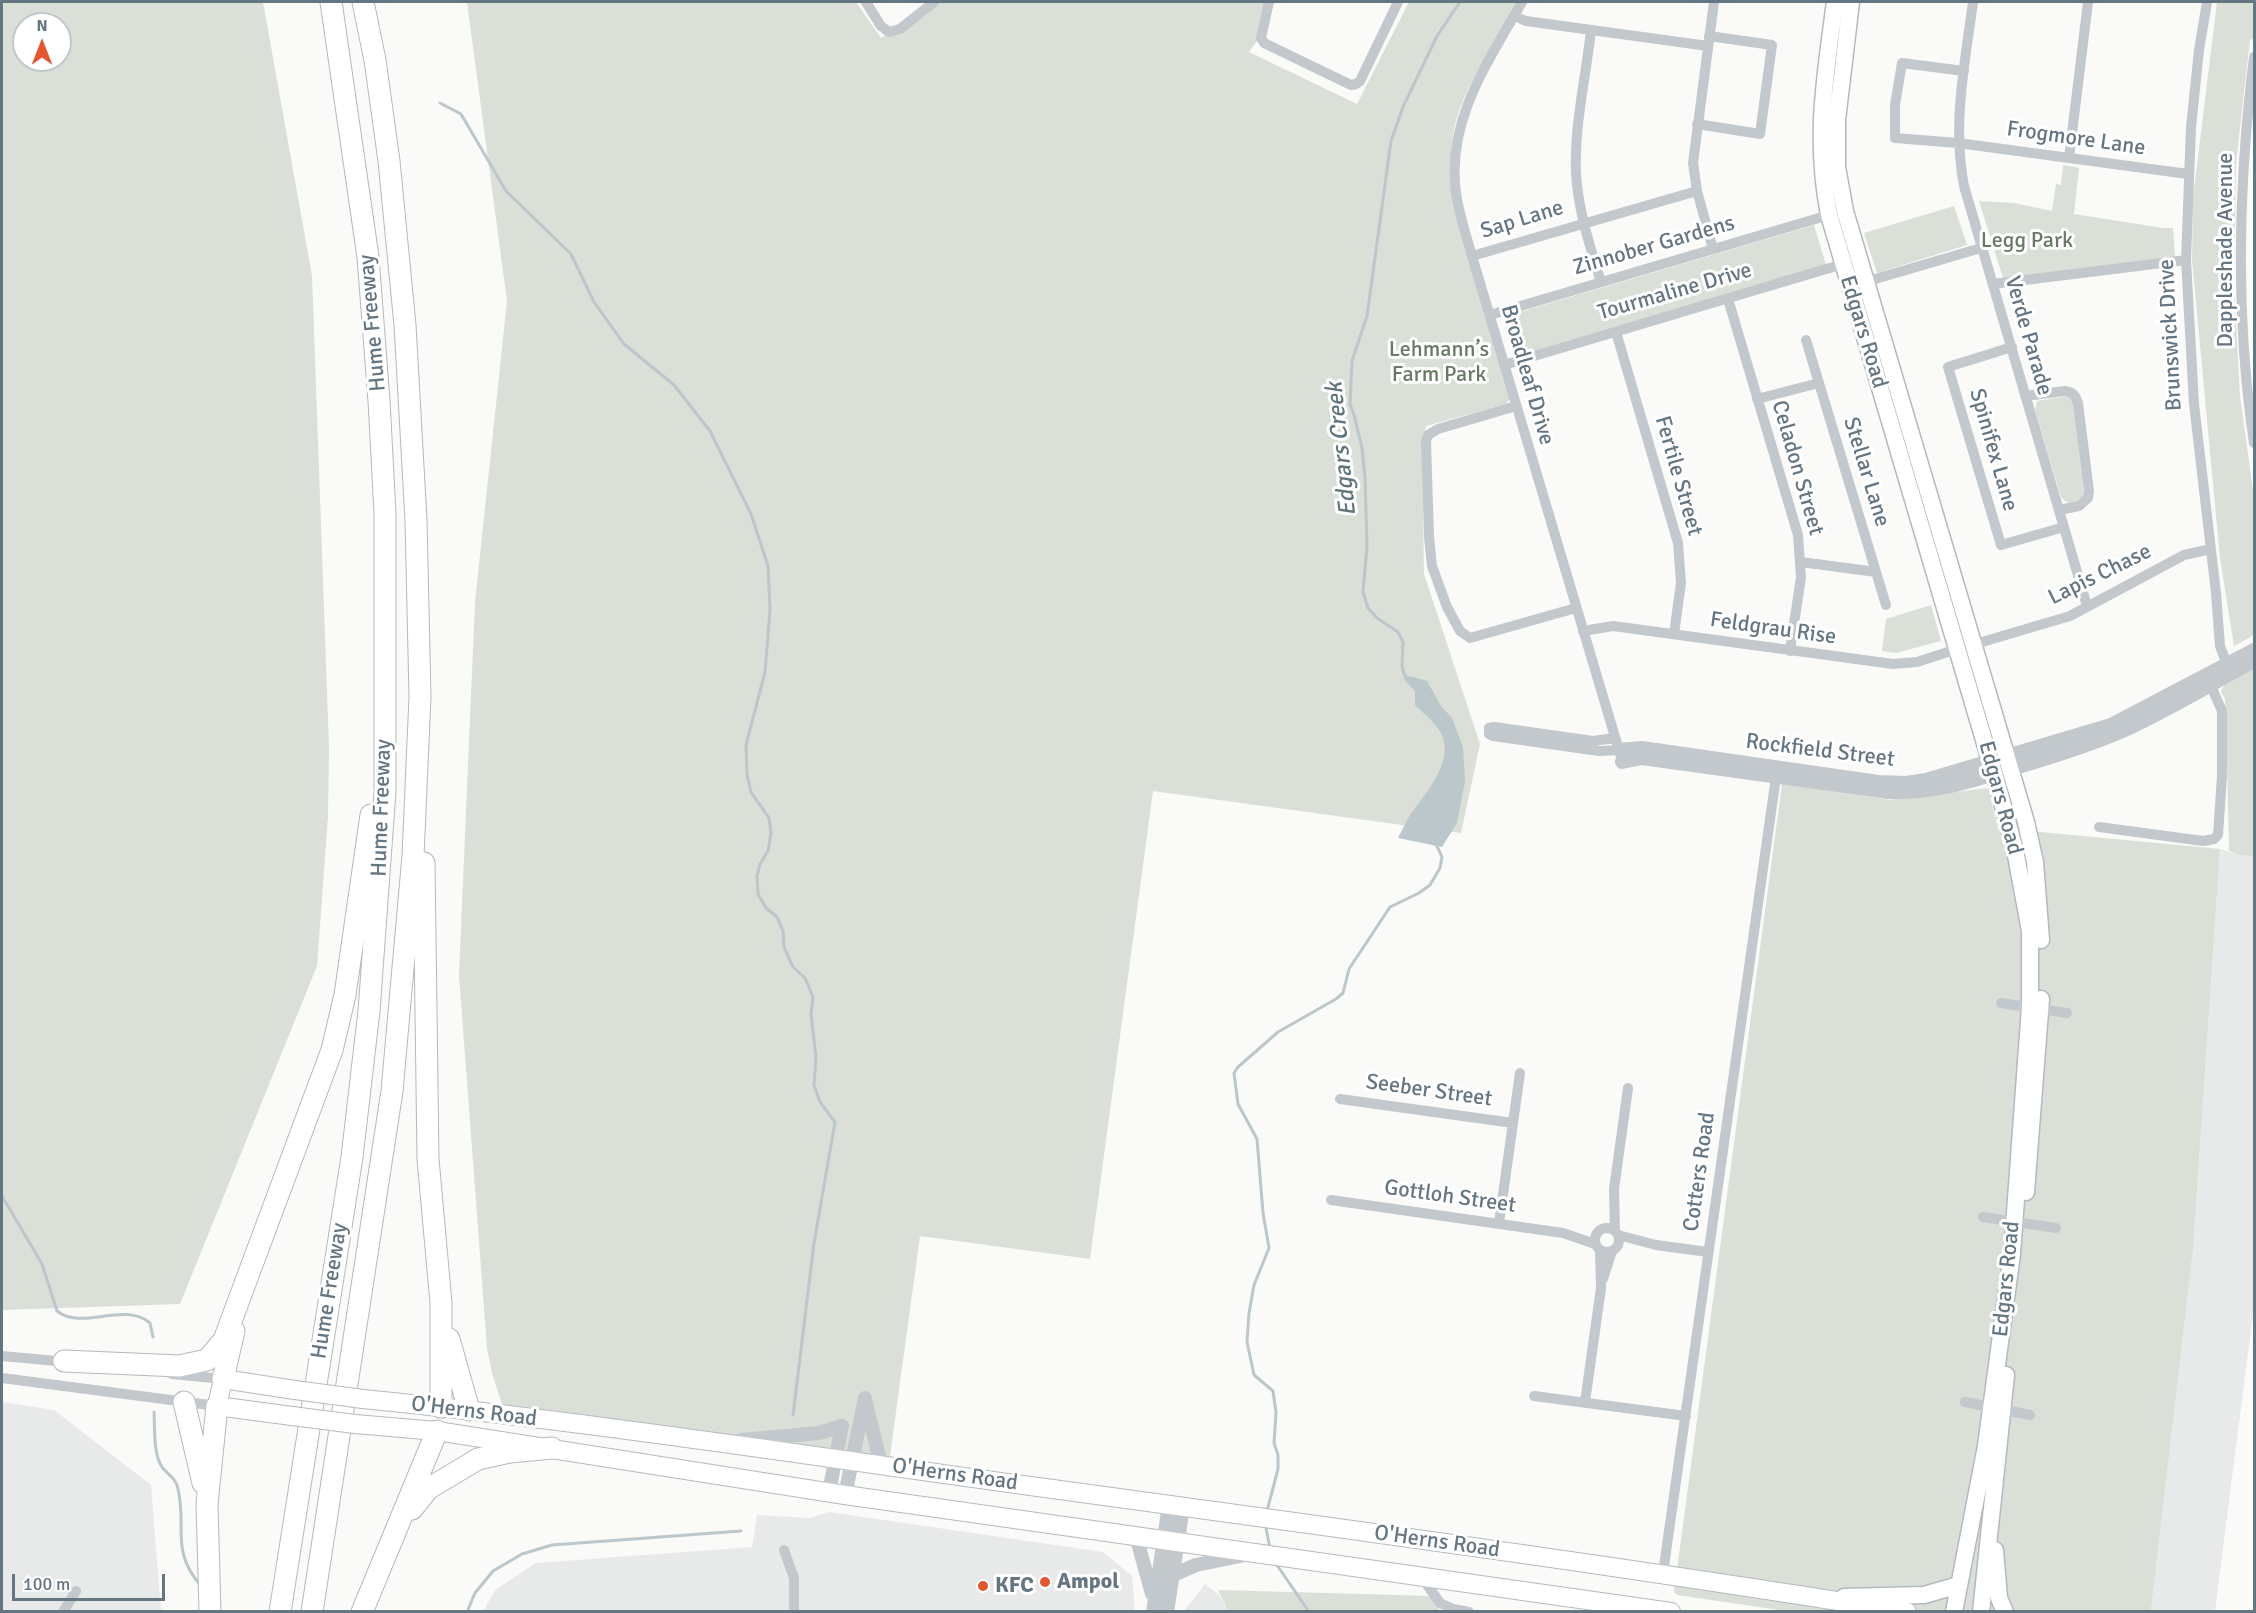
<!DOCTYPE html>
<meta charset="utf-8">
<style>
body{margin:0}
#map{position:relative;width:2256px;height:1613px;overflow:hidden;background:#fafaf8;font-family:Signika,sans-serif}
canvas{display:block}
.frame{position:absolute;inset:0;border:3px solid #657683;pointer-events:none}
.north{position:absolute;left:12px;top:12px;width:60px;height:60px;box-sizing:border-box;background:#fff;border:2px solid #c1c8cd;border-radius:50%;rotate:0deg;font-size:16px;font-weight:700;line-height:24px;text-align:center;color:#657683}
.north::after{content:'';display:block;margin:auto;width:21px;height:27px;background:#e4572e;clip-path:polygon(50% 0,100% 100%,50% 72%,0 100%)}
.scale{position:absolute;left:12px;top:1574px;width:153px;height:27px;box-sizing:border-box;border:3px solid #657683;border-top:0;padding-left:8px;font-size:18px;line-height:21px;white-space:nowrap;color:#657683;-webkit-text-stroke:4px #fff;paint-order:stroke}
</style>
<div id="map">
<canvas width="2256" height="1613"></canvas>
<div class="frame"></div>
<div class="north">N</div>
<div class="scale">100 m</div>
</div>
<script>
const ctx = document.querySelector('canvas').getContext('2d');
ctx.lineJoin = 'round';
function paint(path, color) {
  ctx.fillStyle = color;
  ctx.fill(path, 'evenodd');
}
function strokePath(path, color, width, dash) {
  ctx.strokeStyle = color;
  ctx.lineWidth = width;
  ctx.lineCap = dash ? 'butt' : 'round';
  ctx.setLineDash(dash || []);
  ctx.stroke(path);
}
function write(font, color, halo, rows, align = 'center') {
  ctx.font = font + ' Signika,sans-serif';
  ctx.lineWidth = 6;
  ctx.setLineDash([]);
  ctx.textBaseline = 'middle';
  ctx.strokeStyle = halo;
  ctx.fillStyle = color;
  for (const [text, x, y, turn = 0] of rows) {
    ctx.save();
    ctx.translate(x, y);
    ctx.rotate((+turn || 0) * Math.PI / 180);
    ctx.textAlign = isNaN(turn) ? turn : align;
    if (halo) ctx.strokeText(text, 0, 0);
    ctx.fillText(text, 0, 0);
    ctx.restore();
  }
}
paint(new Path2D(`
 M 2220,849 L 2239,855 L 2254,856 L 2254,1306 L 2215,1611 L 2151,1612 L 2193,1250 Z
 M 2,1402 L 54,1410 L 151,1485 L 161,1611 L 2,1611 Z
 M 829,1512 L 1103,1552 L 1132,1576 L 1135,1612 L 483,1612 L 495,1590 L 536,1563 L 752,1547 L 757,1515 L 810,1518 Z
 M 1205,1584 L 1219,1595 L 1228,1611 L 1184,1611 Z`), '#e8e9e9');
paint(new Path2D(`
 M 2,2 L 263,2 L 312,276 L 329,747 L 328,816 L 317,966 L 180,1304 L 2,1310 ZM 24,24 L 60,24 L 60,60 L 24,60 Z
 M 467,2 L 856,2 L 881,38 L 934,2 L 1269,2 L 1262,34 L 1249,52 L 1357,104 L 1409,2 L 1518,2 C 1496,40 1468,79 1456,121 C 1451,139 1451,158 1450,177 L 1511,398 L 1506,404 L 1426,426 L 1422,444 L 1424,574 L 1480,744 L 1461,833 L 1153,791 L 1090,1259 L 920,1236 L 889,1463 L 502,1404 L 492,1373 L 487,1348 L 459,975 L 475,602 L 507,301 Z
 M 2217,2 L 2254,2 L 2254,40 L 2250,39 L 2236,164 L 2234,286 L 2240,396 L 2254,498 L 2254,635 L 2234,646 L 2220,558 L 2192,260 L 2193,198 Z
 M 2063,165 L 2079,168 L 2074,214 L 2163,228 L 2173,228 L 2175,257 L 2003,278 L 1979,201 L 2014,203 L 2052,211 L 2056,184 L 2061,185 Z
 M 1954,206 L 1967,245 L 1877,273 L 1864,233 Z
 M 1814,225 L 1826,265 L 1514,357 L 1503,317 Z
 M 2068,396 L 2074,403 L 2084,495 C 2077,502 2068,507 2061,497 L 2035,410 L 2037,401 Z
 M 1931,605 L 1941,641 L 1896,653 L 1882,651 L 1886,619 Z
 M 2254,667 L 2254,856 L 2239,855 L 2229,851 L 2226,714 L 2225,699 L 2221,692 L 2225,683 Z
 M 1782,784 L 1891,800 L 1988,788 L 1998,828 L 2220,849 L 2193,1250 L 2151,1611 L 1786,1611 L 1677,1595 L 1674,1592 Z
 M 1218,1590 L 1433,1596 L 1440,1611 L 1228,1611 Z`), '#dadfd7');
paint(new Path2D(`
 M 1410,676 L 1427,681 L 1441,706 L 1452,718 L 1463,747 L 1465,781 L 1457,823 L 1442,847 L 1398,838 C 1402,831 1405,823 1409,817 C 1423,796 1449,769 1444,742 C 1442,727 1425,715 1415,705 L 1415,691 L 1403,678 Z`), '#bbc7cb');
strokePath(new Path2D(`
 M 440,103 L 461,114 L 506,191 L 571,254 L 594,302 L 624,344 L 674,385 L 710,431 L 751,514 L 768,566 L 770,609 L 765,672 L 746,745 L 747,774 L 751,792 L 769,818 L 771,833 L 768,851 L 760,864 L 757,876 L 758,894 L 766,908 L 777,917 L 783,931 L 784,947 L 793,967 L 805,978 L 813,997 L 811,1014 L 816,1057 L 814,1085 L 820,1102 L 835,1122 L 814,1243 L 793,1415
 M 1409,680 L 1404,674 L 1402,666 L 1403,642 L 1398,632 L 1377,618 L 1368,608 L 1363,592 L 1367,546 L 1365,477 L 1362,448 L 1354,415 L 1350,404 L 1352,361 L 1367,316 L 1391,141 L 1403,107 L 1437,36 L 1460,2
 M 2,1196 L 42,1264 L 57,1311 C 82,1331 124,1301 150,1323 L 153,1337
 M 154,1412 C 155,1428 153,1454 162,1467 C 168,1475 176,1478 178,1489 C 187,1528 170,1550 201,1586
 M 1267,1511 L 1278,1469 L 1278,1455 L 1274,1443 L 1276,1413 L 1273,1391 L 1254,1375 L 1247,1342 L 1249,1313 L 1254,1285 L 1269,1248 L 1263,1213 L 1257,1139 L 1238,1104 L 1234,1073 L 1238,1067 L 1278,1032 L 1336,999 L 1343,993 L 1349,969 L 1390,907 L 1419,893 L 1430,885 L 1440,868 L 1442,857 L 1436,844
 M 1265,1523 L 1270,1548
 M 1277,1565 L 1309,1612
 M 467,1612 L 475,1593 L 493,1571 L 522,1554 L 552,1545 L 741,1531`), '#bbc7cb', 3);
const secondary = new Path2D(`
 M 1835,2 C 1825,78 1814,137 1829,215 L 1999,791 L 2015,850 L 2030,931 L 2030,1007 L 2012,1254 L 1986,1446 L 1954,1612
 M 1851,2 L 1837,120 L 1837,167 L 1845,211 L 2026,822 L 2035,862 L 2041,940
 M 2026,1192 L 2041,999
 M 1995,1550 L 1999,1598 L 2005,1612
 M 1844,1597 L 1924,1595 L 1959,1585
 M 1981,1612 L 2006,1375`);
const primary = new Path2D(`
 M 363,1399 C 584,1421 804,1455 1023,1485 C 1318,1525 1613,1565 1907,1612
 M 292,1416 L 217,1406 L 223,1379 L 295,1390
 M 355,1424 L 437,1431 L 845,1495 L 1671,1612`);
const motorway = new Path2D(`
 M 424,863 L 428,1159 L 441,1303 L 441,1407
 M 449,1339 L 469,1410
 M 64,1361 L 179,1366 L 207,1360 L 224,1340 L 332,1050 L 345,995 L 371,815
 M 223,1379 L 234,1331
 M 184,1402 L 203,1483
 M 412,1509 L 428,1489 L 478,1459 L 510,1452 L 552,1448
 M 210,1612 L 207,1504 L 217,1406
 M 280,1612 L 352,1157 L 369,1011 L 385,791 L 385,513 L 379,401 L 368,257 L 331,2
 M 312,1612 L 392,1091 L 413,856 L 420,697 L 416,520 L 405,325 L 389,161 L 375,60 L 363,2
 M 362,1612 L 437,1431`);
strokePath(secondary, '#b3babf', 19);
strokePath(primary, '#b5babe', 20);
strokePath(motorway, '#b4b9bd', 23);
strokePath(new Path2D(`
 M 866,2 L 881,26 L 889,32 L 900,29 L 934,2
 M 1269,2 L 1261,38 L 1264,43 L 1351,85 L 1356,84 L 1360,81 L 1398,2
 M 1522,2 C 1488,62 1446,121 1456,193 C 1459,214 1466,235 1472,256 L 1621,757
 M 1973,2 C 1965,63 1952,124 1964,186 L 2087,606
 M 2207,2 L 2199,50 L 2191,127 L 2186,260 L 2194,404 L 2216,593 L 2220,646 L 2227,665
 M 1514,16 L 1526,21 L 1708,46
 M 1591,30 C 1586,77 1574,126 1576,173 C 1578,210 1590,247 1601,282
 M 2254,57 C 2238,185 2235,316 2254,443
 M 1964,71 L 1902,63 L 1895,105 L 1895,138 L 1958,143 L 2188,174
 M 1697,124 L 1760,134 L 1772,45 L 1709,36
 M 2069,158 L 2088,2
 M 1713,249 L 1697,191 L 1693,163 L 1714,2
 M 1472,256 L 1697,191
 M 1865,282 L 1981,248
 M 1993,284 L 2186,260
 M 1728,299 L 1798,535 L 1801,577 L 1790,651
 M 1490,315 L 1829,215
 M 1616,332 L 1678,543 L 1681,583 L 1674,634
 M 1806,340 L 1819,383
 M 2012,347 L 1948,367 L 2001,545 L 2064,527
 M 1504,365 L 1843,264
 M 2025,396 L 2065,391 C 2073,392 2075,395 2078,403 L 2089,491 L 2088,498 L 2079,506 L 2059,510
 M 1757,399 L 1819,383 L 1876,572 L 1801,562
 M 1516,406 L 1438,429 L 1428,435 L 1426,441 L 1429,537 L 1432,566 L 1447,607 L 1460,631 L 1470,638 L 1576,608
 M 1876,572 L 1886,605
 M 1583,631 L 1613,626 L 1893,664 L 1917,662 L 1957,649
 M 1972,645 L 2070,616 L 2184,555 L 2211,549
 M 1615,738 L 1593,741 L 1494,727 L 1489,728 L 1489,734 L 1493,736 L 1599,751 L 1619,750
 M 2099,827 L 2203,841 L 2214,839 L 2218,835 L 2222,776 L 2222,711 L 2210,684
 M 2001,1003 L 2067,1013
 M 1340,1099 L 1513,1123
 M 1331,1200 L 1563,1233 L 1595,1244
 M 1983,1217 L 2056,1228
 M 1499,1223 L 1520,1073
 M1595 1240a12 12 0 1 1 24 0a12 12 0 1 1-24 0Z
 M 1615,1231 L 1614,1189 L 1628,1088
 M 1618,1235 L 1656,1245 L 1708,1252
 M 1603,1279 L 1612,1251
 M 2,1356 L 67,1362
 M 172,1374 L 223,1379
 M 2,1378 L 217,1406
 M 1534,1396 L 1686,1416
 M 1585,1402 L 1601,1288 L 1600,1250
 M 1965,1402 L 2030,1415
 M 784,1550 L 794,1578 L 794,1612
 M 1663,1573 L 1776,777
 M 1421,1576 L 1440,1603 L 1453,1609 L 1453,1612
 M 1453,1609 L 1469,1612
 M 63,1612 L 76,1591`), '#c3c8cc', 10);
strokePath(new Path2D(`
 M 1619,750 L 1642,748 L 1878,782 L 1906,783 L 1926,780 L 2111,725 L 2254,650
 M 1622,762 L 1642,758 L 1888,792 C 1928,794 1966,783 2004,771 C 2046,759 2089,746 2129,728 C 2172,708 2213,683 2254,661
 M 866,1403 L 881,1465
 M 741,1440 L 819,1433 L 842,1426 L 829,1492
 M 845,1495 L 865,1398
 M 1136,1536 L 1152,1594
 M 1173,1575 L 1196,1565 L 1245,1555
 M 1153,1612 L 1169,1505
 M 1167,1612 L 1183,1507`), '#c3c8cc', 14);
strokePath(secondary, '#fff', 16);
strokePath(primary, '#fff', 18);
strokePath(motorway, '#fff', 21);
const primaryBridge = new Path2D(`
 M 295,1390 L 363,1399
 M 292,1416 L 355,1424`);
strokePath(primaryBridge, '#b5babe', 20, []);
strokePath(primaryBridge, '#fff', 18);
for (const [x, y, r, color] of [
 [1045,1582,6,"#e4572e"],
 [983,1586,6,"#e4572e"]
]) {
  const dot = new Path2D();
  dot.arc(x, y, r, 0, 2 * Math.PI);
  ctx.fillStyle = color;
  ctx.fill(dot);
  strokePath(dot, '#fff', 2);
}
write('22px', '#657683', '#fff', [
 ["Frogmore Lane",2076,139,8],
 ["Sap Lane",1522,220,-17],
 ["Zinnober Gardens",1654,246,-16],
 ["Dappleshade Avenue",2226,250,-90],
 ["Tourmaline Drive",1675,292,-16],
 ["Hume Freeway",373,323,-95],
 ["Edgars Road",1863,332,73],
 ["Brunswick Drive",2171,335,-93],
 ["Verde Parade",2028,336,74],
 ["Broadleaf Drive",1527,375,74],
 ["Spinifex Lane",1993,450,74],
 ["Celadon Street",1797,468,74],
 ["Stellar Lane",1866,472,73],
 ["Fertile Street",1678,476,74],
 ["Lapis Chase",2100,575,-26],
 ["Feldgrau Rise",1773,629,8],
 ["Rockfield Street",1820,751,7],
 ["Edgars Road",2000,798,75],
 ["Hume Freeway",382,808,-88],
 ["Seeber Street",1429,1091,8],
 ["Cotters Road",1700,1172,-82],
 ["Gottloh Street",1450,1197,8],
 ["Edgars Road",2007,1279,-84],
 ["Hume Freeway",330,1291,-81],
 ["O'Herns Road",474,1412,7],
 ["O'Herns Road",955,1475,8],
 ["O'Herns Road",1437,1542,8]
]);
write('22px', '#687a64', '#fff', [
 ["Legg Park",2027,241],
 ["Lehmann’s",1439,350],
 ["Farm Park",1439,375]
]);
write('bold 22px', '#657683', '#fff', [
 ["Ampol",1057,1582],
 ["KFC",995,1586]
], 'left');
write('italic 24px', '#60757c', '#fff', [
 ["Edgars Creek",1342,449,-96]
]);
</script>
